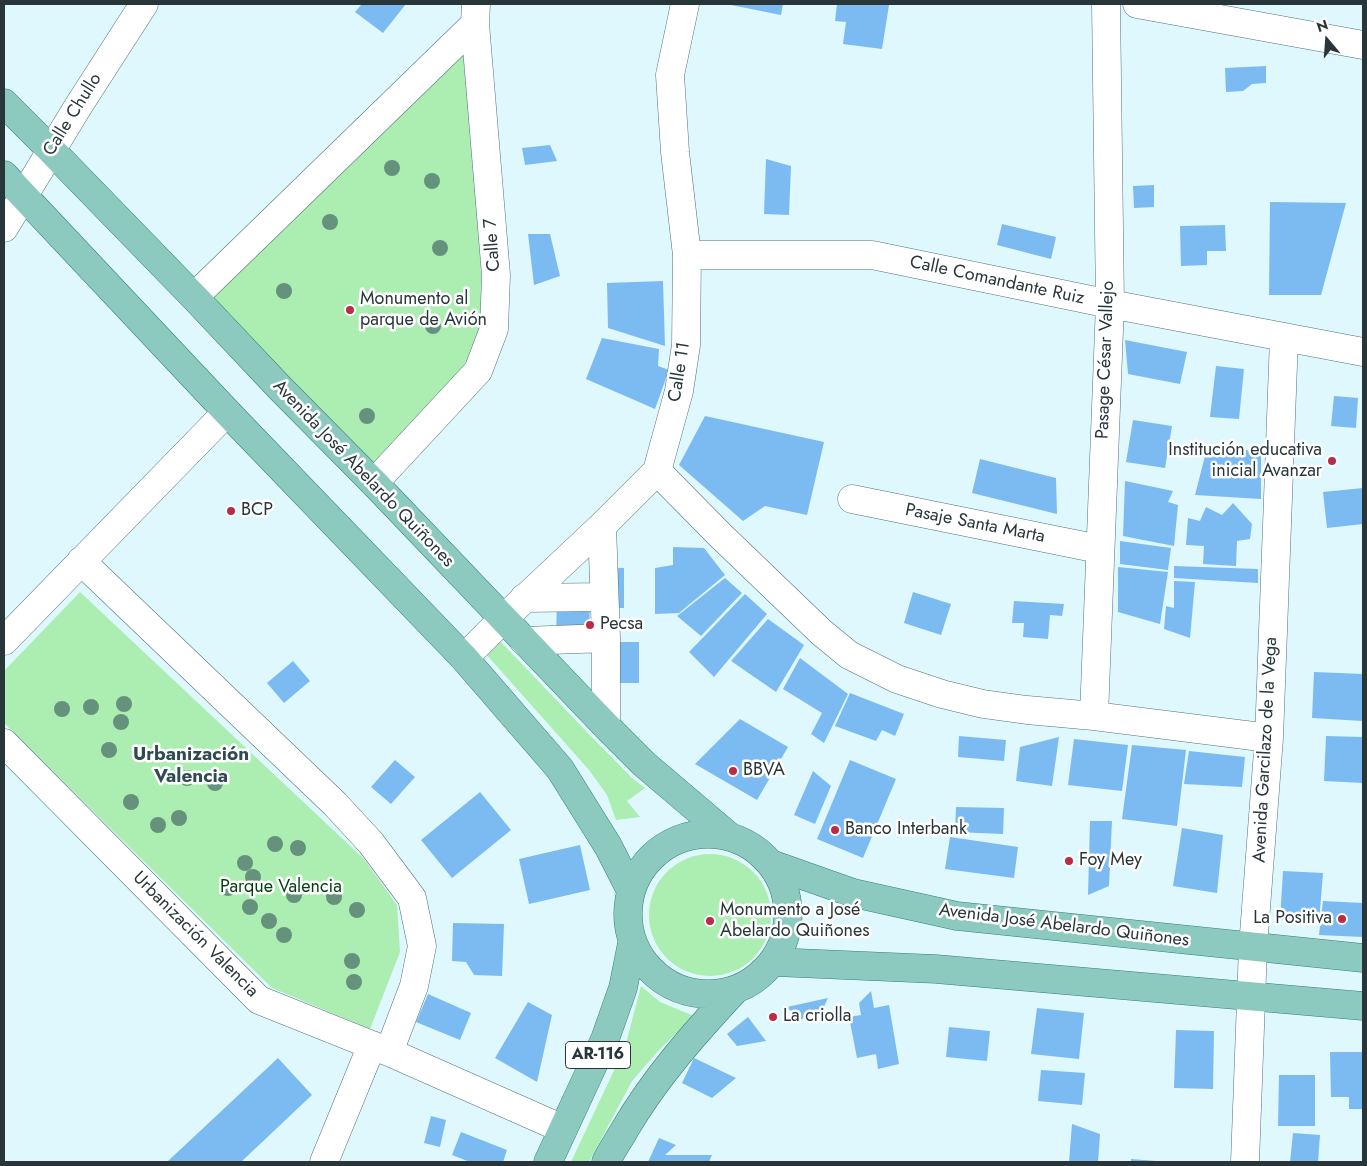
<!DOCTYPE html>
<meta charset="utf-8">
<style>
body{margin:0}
#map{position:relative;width:1367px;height:1166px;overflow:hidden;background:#def8fe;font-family:Jost,sans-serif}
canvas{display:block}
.frame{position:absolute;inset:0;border:5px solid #293639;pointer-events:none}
.north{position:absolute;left:1302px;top:15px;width:50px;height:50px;-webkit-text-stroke:4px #fff;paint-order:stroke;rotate:342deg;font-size:14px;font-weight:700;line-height:20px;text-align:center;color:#293639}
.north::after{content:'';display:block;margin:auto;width:18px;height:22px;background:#293639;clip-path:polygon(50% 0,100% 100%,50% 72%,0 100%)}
</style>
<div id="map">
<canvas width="1367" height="1166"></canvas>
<div class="frame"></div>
<div class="north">N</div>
</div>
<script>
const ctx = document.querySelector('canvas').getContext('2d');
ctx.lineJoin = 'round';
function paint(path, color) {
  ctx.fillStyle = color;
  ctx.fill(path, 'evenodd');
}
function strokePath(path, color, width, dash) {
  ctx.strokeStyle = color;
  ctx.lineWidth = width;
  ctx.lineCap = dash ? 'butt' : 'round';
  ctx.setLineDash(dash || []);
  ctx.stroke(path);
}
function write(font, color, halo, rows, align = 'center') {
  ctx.font = font + ' Jost,sans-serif';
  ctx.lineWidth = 5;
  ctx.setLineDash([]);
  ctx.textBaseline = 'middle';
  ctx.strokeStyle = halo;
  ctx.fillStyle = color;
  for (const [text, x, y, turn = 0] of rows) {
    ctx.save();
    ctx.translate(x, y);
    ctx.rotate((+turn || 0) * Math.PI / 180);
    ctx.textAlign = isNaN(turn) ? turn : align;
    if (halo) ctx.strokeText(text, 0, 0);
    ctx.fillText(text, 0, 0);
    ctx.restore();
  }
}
paint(new Path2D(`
 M 466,49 L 484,305 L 481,334 L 460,372 L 374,465 L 211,298 Z
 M 80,592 L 364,859 L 397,905 L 400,952 L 370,1029 L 272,988 L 4,723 L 4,671 Z
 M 500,641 L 584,729 L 632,778 L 645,788 L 627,801 L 640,817 L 616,820 L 607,795 L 589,770 L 486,654 Z
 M649 915a61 61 0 1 1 122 0a61 61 0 1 1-122 0Z
 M 641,986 L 660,1002 L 694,1016 L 660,1049 L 632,1081 L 589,1162 L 571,1162 L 625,1047 Z`), '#acedb1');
paint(new Path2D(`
 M 362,4 L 406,4 L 383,33 L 355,12 Z
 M 726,4 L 783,4 L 781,15 Z
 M 837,4 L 889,5 L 882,49 L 843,44 L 846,22 L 835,21 Z
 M 1266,66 L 1266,83 L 1252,84 L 1243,91 L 1226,92 L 1225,68 Z
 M 550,145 L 557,161 L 525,165 L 522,148 Z
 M 766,159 L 791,166 L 789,215 L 764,214 Z
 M 1154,185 L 1154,207 L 1134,208 L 1133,186 Z
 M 1270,202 L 1346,203 L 1321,295 L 1269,295 Z
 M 1002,224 L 1056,237 L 1051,259 L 997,245 Z
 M 1225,225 L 1226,251 L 1207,251 L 1207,265 L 1181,266 L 1180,226 Z
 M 528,234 L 550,234 L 560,276 L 534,285 Z
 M 663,281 L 665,346 L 608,328 L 607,283 Z
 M 602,338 L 659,349 L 658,366 L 669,370 L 655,409 L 586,379 Z
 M 1125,340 L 1187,352 L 1180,384 L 1128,374 Z
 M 1216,366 L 1244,369 L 1239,419 L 1210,417 Z
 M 1334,396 L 1358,398 L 1356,428 L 1331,426 Z
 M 705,416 L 824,442 L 807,515 L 765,506 L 743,521 L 679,465 Z
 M 1133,420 L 1172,426 L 1165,468 L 1126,462 Z
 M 1207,448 L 1261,451 L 1261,499 L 1195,495 Z
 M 980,459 L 1056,478 L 1057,514 L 972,493 Z
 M 1125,481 L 1173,491 L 1168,502 L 1178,505 L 1174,546 L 1123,536 Z
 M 1363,488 L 1363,524 L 1327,528 L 1323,492 Z
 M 1233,503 L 1252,524 L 1250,539 L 1237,541 L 1236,566 L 1203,564 L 1204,546 L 1186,545 L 1188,518 L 1200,521 L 1206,507 L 1222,515 Z
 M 1120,541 L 1171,548 L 1168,570 L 1120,564 Z
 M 673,547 L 704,548 L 725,575 L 679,613 L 655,614 L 655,568 L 673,565 Z
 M 1174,566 L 1258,569 L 1258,583 L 1174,578 Z
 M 593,567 L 624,568 L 624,608 L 593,608 Z
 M 1118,567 L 1168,572 L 1160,624 L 1118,612 Z
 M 725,578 L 742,593 L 701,636 L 677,616 Z
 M 1174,581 L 1195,582 L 1190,638 L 1164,629 L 1166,606 L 1174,608 Z
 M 913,592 L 951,604 L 941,635 L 904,623 Z
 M 745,594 L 767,614 L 714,677 L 689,652 Z
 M 557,599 L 590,600 L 589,641 L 556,640 Z
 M 1014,601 L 1064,604 L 1062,616 L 1050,615 L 1048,639 L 1023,637 L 1024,623 L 1012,623 Z
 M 768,619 L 804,645 L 776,692 L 731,661 Z
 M 606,642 L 639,642 L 639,683 L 606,683 Z
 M 800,658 L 848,694 L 824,743 L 811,734 L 822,713 L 783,689 Z
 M 293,661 L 310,681 L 284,703 L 267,683 Z
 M 1314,672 L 1363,674 L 1363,721 L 1312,718 Z
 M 850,693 L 904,714 L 895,736 L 882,730 L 876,741 L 835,726 Z
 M 740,719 L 788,747 L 757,800 L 695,764 Z
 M 959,736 L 1006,740 L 1004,761 L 958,757 Z
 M 1326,736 L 1363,737 L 1363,783 L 1324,781 Z
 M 1059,737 L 1052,786 L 1016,781 L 1020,747 Z
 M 1074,739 L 1128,745 L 1122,791 L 1068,785 Z
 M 1132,745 L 1186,750 L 1177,826 L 1122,819 Z
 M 1189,751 L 1245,757 L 1242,787 L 1184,784 Z
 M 395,760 L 415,777 L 391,804 L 371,787 Z
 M 850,760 L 896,779 L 863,858 L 817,839 Z
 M 813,771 L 831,786 L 815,824 L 794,815 Z
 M 480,792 L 511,830 L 452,878 L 421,840 Z
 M 956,807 L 1004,808 L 1003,834 L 955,832 Z
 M 1090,821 L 1112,821 L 1109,886 L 1088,895 Z
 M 1182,828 L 1223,835 L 1217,893 L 1173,886 Z
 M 950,837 L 1018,847 L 1014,878 L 945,869 Z
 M 580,845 L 590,890 L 529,904 L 519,859 Z
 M 1283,871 L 1323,873 L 1319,922 L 1280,920 Z
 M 1323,901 L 1363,903 L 1363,937 L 1319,935 Z
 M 453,923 L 504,924 L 502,976 L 474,975 L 466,962 L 452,961 Z
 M 871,991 L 874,1008 L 889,1005 L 899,1064 L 878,1069 L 876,1054 L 857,1058 L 849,1017 L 861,1015 L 859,1003 Z
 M 428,994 L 471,1013 L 460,1040 L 416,1022 Z
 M 828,998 L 821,1013 L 799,1020 L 787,1007 Z
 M 528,1002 L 552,1015 L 537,1082 L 495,1058 Z
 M 1037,1008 L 1084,1013 L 1079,1059 L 1031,1054 Z
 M 748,1017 L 766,1041 L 737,1046 L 727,1034 Z
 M 949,1027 L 990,1031 L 987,1061 L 946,1057 Z
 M 1176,1030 L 1214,1031 L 1213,1089 L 1174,1088 Z
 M 1330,1052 L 1363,1052 L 1363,1109 L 1349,1109 L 1349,1097 L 1331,1097 Z
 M 278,1058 L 312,1095 L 241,1162 L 167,1162 Z
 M 694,1058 L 736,1078 L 712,1098 L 682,1083 Z
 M 1041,1070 L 1085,1073 L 1082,1105 L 1038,1101 Z
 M 1279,1075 L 1315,1075 L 1315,1126 L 1278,1126 Z
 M 431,1116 L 446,1120 L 440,1147 L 424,1143 Z
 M 1072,1124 L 1100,1134 L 1098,1162 L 1069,1162 Z
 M 461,1132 L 507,1150 L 503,1162 L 470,1162 L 452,1155 Z
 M 1293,1133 L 1320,1135 L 1318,1162 L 1290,1162 Z
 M 659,1138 L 676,1145 L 665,1155 L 712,1155 L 709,1162 L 648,1162 Z
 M 1131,1159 L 1157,1161 L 1157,1162 L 1131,1162 Z`), '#7cbbf1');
const minor = new Path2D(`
 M 1137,4 L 1363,45
 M 4,228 L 79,105 L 144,4
 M 687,255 L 872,255 L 1110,304 L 1363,352
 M 194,297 L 475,24
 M 657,471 L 720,535 L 821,632 L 849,655 L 897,679 L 942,694 L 983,704 L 1027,710 L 1094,716 L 1269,738
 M 374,483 L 478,371 L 494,329 L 496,275 L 475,24 L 476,4
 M 852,499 L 1099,549
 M 602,526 L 606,638 L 606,726
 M 81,561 L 335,804 L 371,843 L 412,898 L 422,946 L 414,986 L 389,1052
 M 524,598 L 604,597
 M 4,641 L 227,412
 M 524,641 L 606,638
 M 464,658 L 503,619 L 602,526 L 657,471 L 679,391 L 686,345 L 687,255 L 675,152 L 670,75 L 685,4
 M 1094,716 L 1110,304 L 1106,4
 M 4,743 L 259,1000 L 389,1052 L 563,1129
 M 324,1162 L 372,1045
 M 1245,1162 L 1253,947 L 1269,738 L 1284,338`);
const major = new Path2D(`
 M 4,103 L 51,150 L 194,297 L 279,387 L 374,483 L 606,726 L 644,764 L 730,837
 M 4,175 L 227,412 L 464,658 L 560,769 L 608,846 L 631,891
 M628 914a80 80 0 1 1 160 0a80 80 0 1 1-160 0Z
 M 771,864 L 853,893 L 957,916 L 1363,958
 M 774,962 L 936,969 L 1363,1006
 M 548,1162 L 605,1039 L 623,988 L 632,943
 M 606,1162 C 611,1151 619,1140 625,1129 C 655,1078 694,1034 734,991`);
strokePath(minor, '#547178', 29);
strokePath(major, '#377f74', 29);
strokePath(minor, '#fff', 28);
strokePath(major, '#8ccabf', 28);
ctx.fillStyle = '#64927c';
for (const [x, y] of [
 [392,168],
 [432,181],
 [330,222],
 [440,248],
 [284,291],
 [433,326],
 [367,416],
 [124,704],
 [91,707],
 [62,709],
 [121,722],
 [109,750],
 [187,778],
 [215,783],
 [131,802],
 [179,818],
 [158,825],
 [275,844],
 [298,848],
 [245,863],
 [253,877],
 [228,888],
 [294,895],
 [334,897],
 [250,907],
 [357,910],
 [269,921],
 [284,935],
 [352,961],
 [354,982]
]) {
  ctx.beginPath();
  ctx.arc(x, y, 8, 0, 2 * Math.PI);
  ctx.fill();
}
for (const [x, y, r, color] of [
 [350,310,5,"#bc2b45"],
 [1332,461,5,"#bc2b45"],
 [231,511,5,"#bc2b45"],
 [590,625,5,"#bc2b45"],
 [733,771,5,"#bc2b45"],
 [835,830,5,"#bc2b45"],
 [1069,861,5,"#bc2b45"],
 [1342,919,5,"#bc2b45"],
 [710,921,5,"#bc2b45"],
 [773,1017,5,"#bc2b45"]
]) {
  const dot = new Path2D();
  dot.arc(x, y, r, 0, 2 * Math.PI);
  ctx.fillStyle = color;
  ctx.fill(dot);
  strokePath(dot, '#fff', 2);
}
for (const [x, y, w] of [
 [598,1055,65]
]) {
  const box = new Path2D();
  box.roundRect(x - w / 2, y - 13.5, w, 27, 4);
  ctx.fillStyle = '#fff';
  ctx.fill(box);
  strokePath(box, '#293639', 1);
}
write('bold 16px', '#293639', null, [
 ["AR-116",598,1055]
]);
write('18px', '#293639', '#fff', [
 ["Calle Chullo",73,115,-58],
 ["Calle 7",493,245,-94],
 ["Calle Comandante Ruiz",997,281,12],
 ["Pasage César Vallejo",1106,360,-88],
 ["Calle 11",680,372,-81],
 ["Avenida José Abelardo Quiñones",363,474,46],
 ["Pasaje Santa Marta",975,524,11],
 ["Avenida Garcilazo de la Vega",1266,750,-87],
 ["Avenida José Abelardo Quiñones",1064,926,7],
 ["Urbanización Valencia",195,935,45]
]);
write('18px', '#293639', '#fff', [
 ["Monumento al",360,300],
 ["parque de Avión",360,321],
 ["Institución educativa",1322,451,"right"],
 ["inicial Avanzar",1322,472,"right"],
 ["BCP",241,511],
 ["Pecsa",600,625],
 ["BBVA",743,771],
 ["Banco Interbank",845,830],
 ["Foy Mey",1079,861],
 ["Monumento a José",720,911],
 ["Abelardo Quiñones",720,932],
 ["La Positiva",1332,919,"right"],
 ["La criolla",783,1017]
], 'left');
write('18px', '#013e11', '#fff', [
 ["Parque Valencia",281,888]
]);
write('bold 19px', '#2f4b51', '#fff', [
 ["Urbanización",191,755],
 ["Valencia",191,777]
]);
</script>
